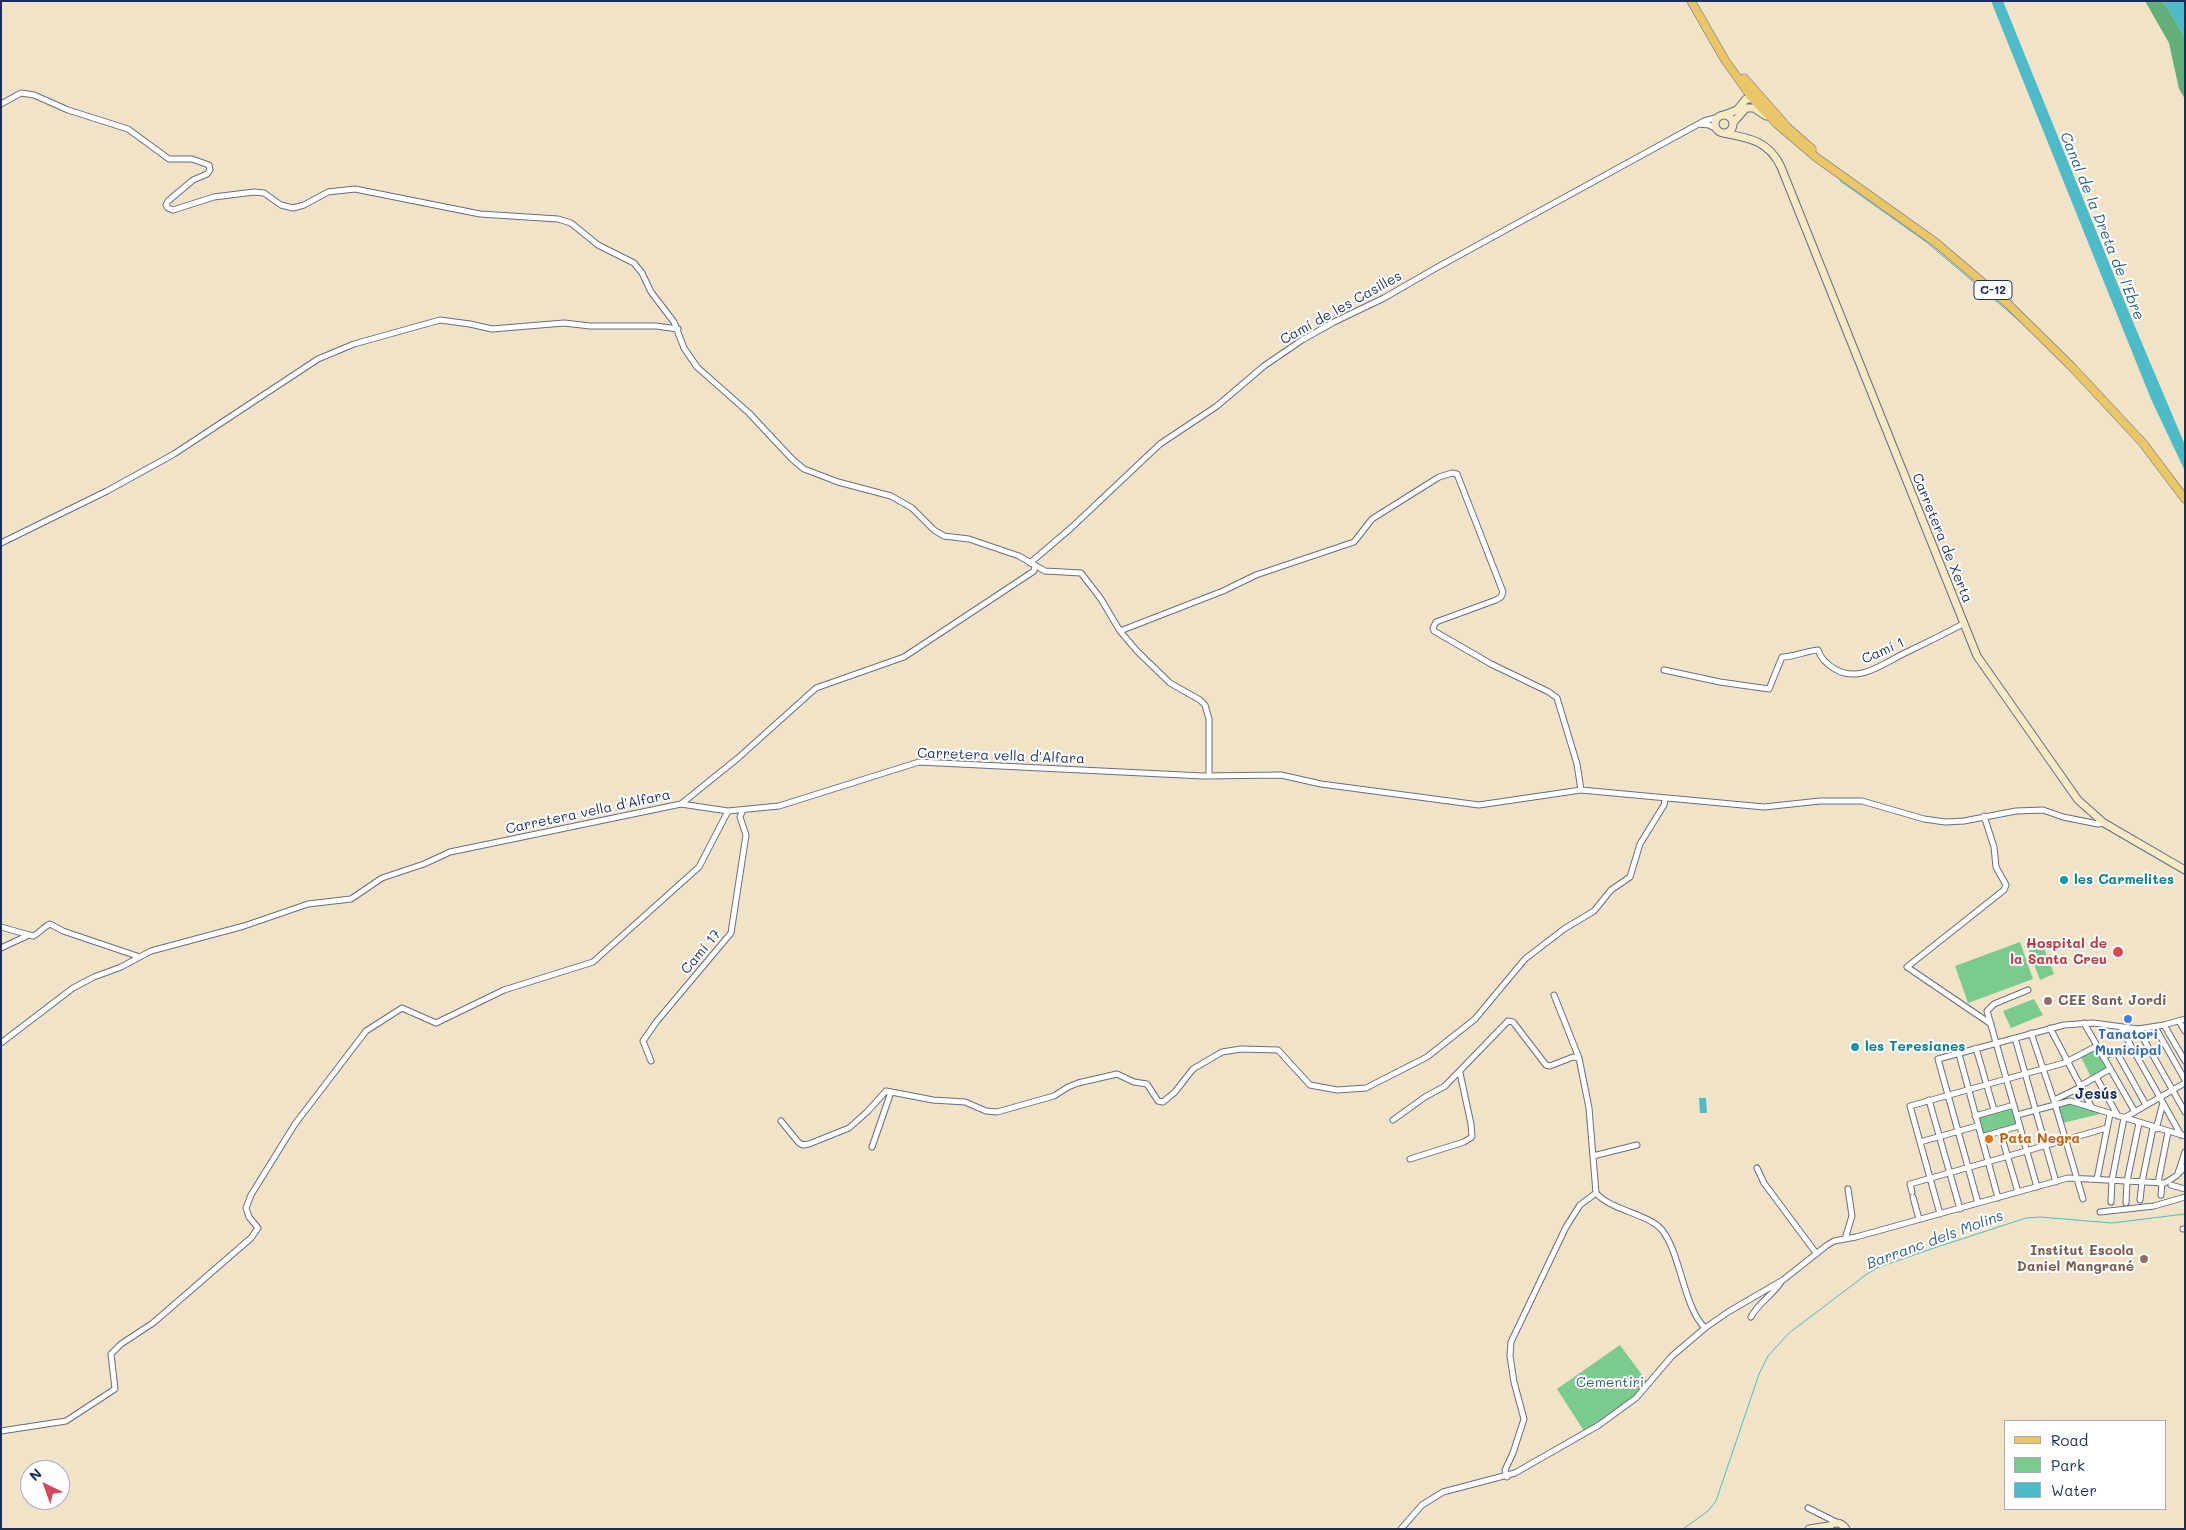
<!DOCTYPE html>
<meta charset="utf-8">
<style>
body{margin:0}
#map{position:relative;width:2186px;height:1530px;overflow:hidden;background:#f1e3c7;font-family:Mali,sans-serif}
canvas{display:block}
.frame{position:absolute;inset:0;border:2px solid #1b2f5e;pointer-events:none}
.legend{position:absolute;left:2004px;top:1420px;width:162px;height:90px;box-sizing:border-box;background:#fff;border:1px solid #a4acbf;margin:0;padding:6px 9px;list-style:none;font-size:15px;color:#1b2f5e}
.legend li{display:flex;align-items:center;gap:10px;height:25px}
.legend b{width:25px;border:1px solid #a4acbf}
.north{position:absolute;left:20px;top:1460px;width:50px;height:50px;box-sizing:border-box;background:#fff;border:1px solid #a4acbf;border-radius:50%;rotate:318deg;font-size:14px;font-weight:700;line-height:20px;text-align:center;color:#1b2f5e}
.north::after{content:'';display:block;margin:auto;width:18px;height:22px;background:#d1495b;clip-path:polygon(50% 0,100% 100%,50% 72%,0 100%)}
</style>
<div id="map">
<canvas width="2186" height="1530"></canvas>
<div class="frame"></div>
<ul class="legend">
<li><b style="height:6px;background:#e9c769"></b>Road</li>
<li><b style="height:14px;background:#7acb8d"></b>Park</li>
<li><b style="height:14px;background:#4ebbc8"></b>Water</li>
</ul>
<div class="north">N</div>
</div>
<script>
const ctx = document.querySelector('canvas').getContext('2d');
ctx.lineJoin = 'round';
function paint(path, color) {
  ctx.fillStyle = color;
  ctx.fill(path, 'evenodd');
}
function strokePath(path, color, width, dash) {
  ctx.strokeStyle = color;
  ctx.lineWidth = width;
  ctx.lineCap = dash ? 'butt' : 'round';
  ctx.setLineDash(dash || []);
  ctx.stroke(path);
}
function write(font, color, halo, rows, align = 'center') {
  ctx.font = font + ' Mali,sans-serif';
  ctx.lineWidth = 4;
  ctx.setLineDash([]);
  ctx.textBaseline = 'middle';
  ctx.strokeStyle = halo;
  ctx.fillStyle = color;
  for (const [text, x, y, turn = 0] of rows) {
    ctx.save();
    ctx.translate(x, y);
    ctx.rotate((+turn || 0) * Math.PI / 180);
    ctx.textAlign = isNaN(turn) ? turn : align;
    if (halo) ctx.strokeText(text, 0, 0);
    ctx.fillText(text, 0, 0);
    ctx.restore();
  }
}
paint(new Path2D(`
 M 2020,942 L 2033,979 L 1968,1003 L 1955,966 Z
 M 2043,945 L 2054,974 L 2040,980 L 2029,951 Z
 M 2034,999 L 2043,1015 L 2011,1028 L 2003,1011 Z
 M 2095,1049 L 2106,1069 L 2091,1077 L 2081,1057 Z
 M 2069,1103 L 2099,1112 L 2100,1114 L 2063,1123 L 2058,1105 Z
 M 2012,1108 L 2017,1124 L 1983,1134 L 1977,1118 Z
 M 1620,1345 L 1648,1383 L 1629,1401 L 1584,1431 L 1557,1389 Z`), '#7acb8d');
paint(new Path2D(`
 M 2145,1 L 2162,1 L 2165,4 L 2185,37 L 2185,99 L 2179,89 L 2169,43 Z`), '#63af78');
paint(new Path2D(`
 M 1991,1 L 2003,1 L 2133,322 L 2185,445 L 2185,471 L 2151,399 Z
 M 2162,1 L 2185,1 L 2185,37 L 2165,4 Z
 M 1699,1098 L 1706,1098 L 1707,1113 L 1700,1113 Z`), '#4ebbc8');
strokePath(new Path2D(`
 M 1840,181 L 1925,241 L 2022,323
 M 1683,1529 L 1708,1511 L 1716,1501 L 1759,1374 L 1768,1356 L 1789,1333 L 1867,1274 L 1877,1268 L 1928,1250 L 2026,1218 L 2040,1217 L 2112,1223 L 2185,1214`), '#4ebbc8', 1);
const street = new Path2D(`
 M 1,104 L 21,93 L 34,95 L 68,110 L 128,129 L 169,159 L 192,159 L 209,165 L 210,170 L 207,174 L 193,180 L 168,201 L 166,205 L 168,208 L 173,210 L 214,197 L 254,192 L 264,193 L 281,205 L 293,208 L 304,205 L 328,192 L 355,189 L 480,214 L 558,219 L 571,223 L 598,245 L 634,263 L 642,273 L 651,292 L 674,322 L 684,348 L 697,367 L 749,413 L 792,459 L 804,469 L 838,482 L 891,496 L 912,508 L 934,530 L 944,536 L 969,539 L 1019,556 L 1045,571 L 1081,573 L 1101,599 L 1120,631 L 1137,651 L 1170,683 L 1200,700 L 1205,705 L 1209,719 L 1209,776
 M 1699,124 L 1709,125 L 1717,129
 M 1,543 L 107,491 L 174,454 L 318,359 L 354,344 L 440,320 L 470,324 L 492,329 L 564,323 L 590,326 L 656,326 L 678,329
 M 1030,563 L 1071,528 L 1160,444 L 1217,406 L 1264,366 L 1302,340 L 1334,322 L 1384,298 L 1436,268 L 1704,121 L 1719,117
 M 1120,631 L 1223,591 L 1256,575 L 1354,542 L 1372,519 L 1439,477 L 1452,473 L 1457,474 L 1503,592 L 1501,597 L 1496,600 L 1436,622 L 1433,628 L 1434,631 L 1491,664 L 1549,692 L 1557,698 L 1577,764 L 1581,790
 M 1664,670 L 1720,682 L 1769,689 L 1782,657 C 1795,657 1805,651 1818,650 C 1821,659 1826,664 1835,669 C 1860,684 1885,662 1907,652 C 1926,643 1944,634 1963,624
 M 681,804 L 738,758 L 816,688 L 904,657 L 1034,571 L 1035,566
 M 1984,816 L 1994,847 L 1996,867 L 2006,885 L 2004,890 L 1907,967 L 1991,1024
 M 1,927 L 33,936 C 40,933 43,927 50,924 L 63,931 L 137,956
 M 1,948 L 29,935
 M 2028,990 L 1994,1004 L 1987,1011 L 2037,1187
 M 1554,995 L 1579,1058 L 1589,1108 L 1596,1193 C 1610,1210 1649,1214 1662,1230 C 1681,1254 1683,1306 1705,1328
 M 2179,1021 L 2185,1031
 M 2084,1023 L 2135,1112
 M 2164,1025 L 2185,1061
 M 2155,1027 L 2185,1080
 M 2050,1028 L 2092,1108
 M 2121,1028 L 2181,1135
 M 2138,1029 L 2185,1112
 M 2031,1033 L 2055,1104 L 2083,1199
 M 2015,1038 L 2056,1182
 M 1,1043 L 73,988 L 94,977 L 121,967 L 151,951 L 244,926 L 308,904 L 351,899 L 382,878 L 424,864 L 450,852 L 681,804 L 728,811 L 779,806 L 919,762 L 1203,776 L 1281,775 L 1321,784 L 1479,805 L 1581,790 L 1764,807 L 1820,801 L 1862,801 L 1924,819 L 1945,822 L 1964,821 L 2016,811 L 2043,810 L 2063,817 L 2098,824 L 2104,823
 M 1976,1048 L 1994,1110
 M 1959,1054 L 1998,1198
 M 2103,1057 L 2116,1051 L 2146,1105
 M 651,1061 L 643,1041 L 657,1021 L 731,933 L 746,835 L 740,817 L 742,812
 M 2096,1077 L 2118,1116
 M 2080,1086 L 2110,1069
 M 1929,1100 L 1960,1209
 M 2054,1100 L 2081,1087
 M 2017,1115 L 2070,1101 L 2185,1136
 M 1975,1116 L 2014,1105
 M 1393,1120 L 1425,1097 L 1445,1086 L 1508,1021 L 1513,1022 L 1546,1065 L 1550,1066 L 1573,1057 L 1579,1058
 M 781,1121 L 799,1143 L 803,1145 L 809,1144 L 849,1128 L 867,1112 L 886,1091 L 933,1100 L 965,1102 L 986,1111 L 997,1112 L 1054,1096 L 1068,1087 L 1078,1083 L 1117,1074 L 1134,1082 L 1147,1084 L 1158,1101 L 1163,1102 L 1175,1092 L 1193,1069 L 1222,1052 L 1241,1049 L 1278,1050 L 1310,1085 L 1337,1090 L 1366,1088 L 1427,1057 L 1475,1019 L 1525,959 L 1564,929 L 1594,911 L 1611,890 L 1630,877 L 1640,844 L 1664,805 L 1665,799
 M 2156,1129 L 2163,1103
 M 2000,1131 L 2018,1192
 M 1981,1137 L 2019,1126
 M 1920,1142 L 1977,1126
 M 872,1147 L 891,1092
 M 1593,1156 L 1637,1145
 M 1410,1159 L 1464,1142 L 1472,1137 L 1471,1124 L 1460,1073
 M 1757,1168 L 1764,1183 L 1816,1253
 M 2178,1173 L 2185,1152
 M 2097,1179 L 2110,1114
 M 2158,1183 L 2168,1132
 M 2171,1185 L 2185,1189
 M 1912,1192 L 1910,1184 L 2107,1128
 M 2161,1195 L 2162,1183
 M 1913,1197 L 1919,1219
 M 2140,1200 L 2142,1182 L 2153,1128
 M 2111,1202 L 2112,1180 L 2124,1118 L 2185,1083
 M 1978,1203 L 1938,1059 L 2064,1025 L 2093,1023 L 2138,1029 L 2164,1025 L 2185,1019
 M 2126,1203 L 2127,1181 L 2139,1123
 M 2100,1212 L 2154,1206 L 2185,1197
 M 1940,1214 L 1910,1106 L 2064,1063 L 2097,1046
 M 2183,1229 L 2185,1229
 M 1845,1239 L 1852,1216 L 1848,1189
 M 1751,1317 C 1758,1303 1772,1296 1781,1282
 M 1,1431 L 66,1421 L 115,1389 L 111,1354 L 121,1344 L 153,1323 L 251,1238 L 258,1228 L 249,1217 L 246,1208 L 251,1195 L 295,1124 L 366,1031 L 402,1008 L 436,1023 L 504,990 L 593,962 L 699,867 L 728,811
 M 1507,1477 L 1505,1470 L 1513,1453 L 1524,1419 L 1514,1382 L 1510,1356 L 1511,1342 L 1566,1227 L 1580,1205 L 1596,1193
 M 1808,1508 L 1836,1522
 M 1401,1529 L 1422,1505 L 1443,1492 L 1515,1473 L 1599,1425 L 1636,1398 L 1672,1356 L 1705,1328 L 1728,1312 L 1783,1280 L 1826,1246 L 1834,1241 L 1856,1237 L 2068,1178 L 2165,1183 L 2176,1176 L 2185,1167`);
const secondary = new Path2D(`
 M 1724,115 L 1737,110 L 1746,99 L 1755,99
 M1715 124a9 9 0 1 1 18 0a9 9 0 1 1-18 0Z
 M 1733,123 L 1746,108 L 1754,108 L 1766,116
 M 1723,133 C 1750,138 1769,141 1781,167 L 1977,656 L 2078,800 L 2104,823 L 2185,870
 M 1809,1529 L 1829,1526
 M 1827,1529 C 1832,1521 1841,1521 1846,1529`);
const primary = new Path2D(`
 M 1691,1 L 1705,25
 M 1703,22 L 1725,60 L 1752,98 L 1777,124 L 1817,158 L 1935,242 L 2008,304 L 2071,366 L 2142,442 L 2185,499
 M 1744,78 L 1788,128 L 1812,149`);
strokePath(street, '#666e83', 7);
strokePath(secondary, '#666e83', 9);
strokePath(primary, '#666e83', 9);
strokePath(street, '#fff', 5);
strokePath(secondary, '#f6e9c3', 7);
strokePath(primary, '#e9c769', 8);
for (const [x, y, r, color] of [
 [2064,880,5,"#0f9aa8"],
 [2118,952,6,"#e0444e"],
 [2048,1001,5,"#8d6e63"],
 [2128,1019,5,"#3f7fe0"],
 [1855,1047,5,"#0f9aa8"],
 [1989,1139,5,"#e8710a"],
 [2144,1259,5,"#8d6e63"]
]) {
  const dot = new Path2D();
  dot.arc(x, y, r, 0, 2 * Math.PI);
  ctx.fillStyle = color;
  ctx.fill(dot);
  strokePath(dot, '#fff', 2);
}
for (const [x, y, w] of [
 [1993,290,38]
]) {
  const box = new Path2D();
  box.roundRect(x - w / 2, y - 9.5, w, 19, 4);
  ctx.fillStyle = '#fff';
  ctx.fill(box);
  strokePath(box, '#1b2f5e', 1);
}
write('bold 12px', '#1b2f5e', null, [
 ["C-12",1993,290]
]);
write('14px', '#1b2f5e', '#fff', [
 ["Camí de les Casilles",1341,308,-29],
 ["Carretera de Xerta",1942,538,68],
 ["Camí 1",1883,651,-24],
 ["Carretera vella d'Alfara",1001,756,2],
 ["Carretera vella d'Alfara",588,812,-12],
 ["Camí 17",701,952,-50]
]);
write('bold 14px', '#0d838f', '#fff', [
 ["les Carmelites",2074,880],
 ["les Teresianes",1865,1047]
], 'left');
write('bold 14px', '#be3a42', '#fff', [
 ["Hospital de",2107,944],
 ["la Santa Creu",2107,960]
], 'right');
write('bold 14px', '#785e54', '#fff', [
 ["CEE Sant Jordi",2058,1001],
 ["Institut Escola",2134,1251,"right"],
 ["Daniel Mangrané",2134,1267,"right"]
], 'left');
write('bold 14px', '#366cbe', '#fff', [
 ["Tanatori",2128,1035],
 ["Municipal",2128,1051]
]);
write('bold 14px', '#c56008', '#fff', [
 ["Pata Negra",1999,1139]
], 'left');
write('14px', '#385e6c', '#fff', [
 ["Cementiri",1610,1383]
]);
write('italic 15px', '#2d6083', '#fff', [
 ["Canal de la Dreta de l'Ebre",2102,226,68],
 ["Barranc dels Molins",1935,1240,-20]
]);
write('bold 15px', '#1b2f5e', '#fff', [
 ["Jesús",2096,1094]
]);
</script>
